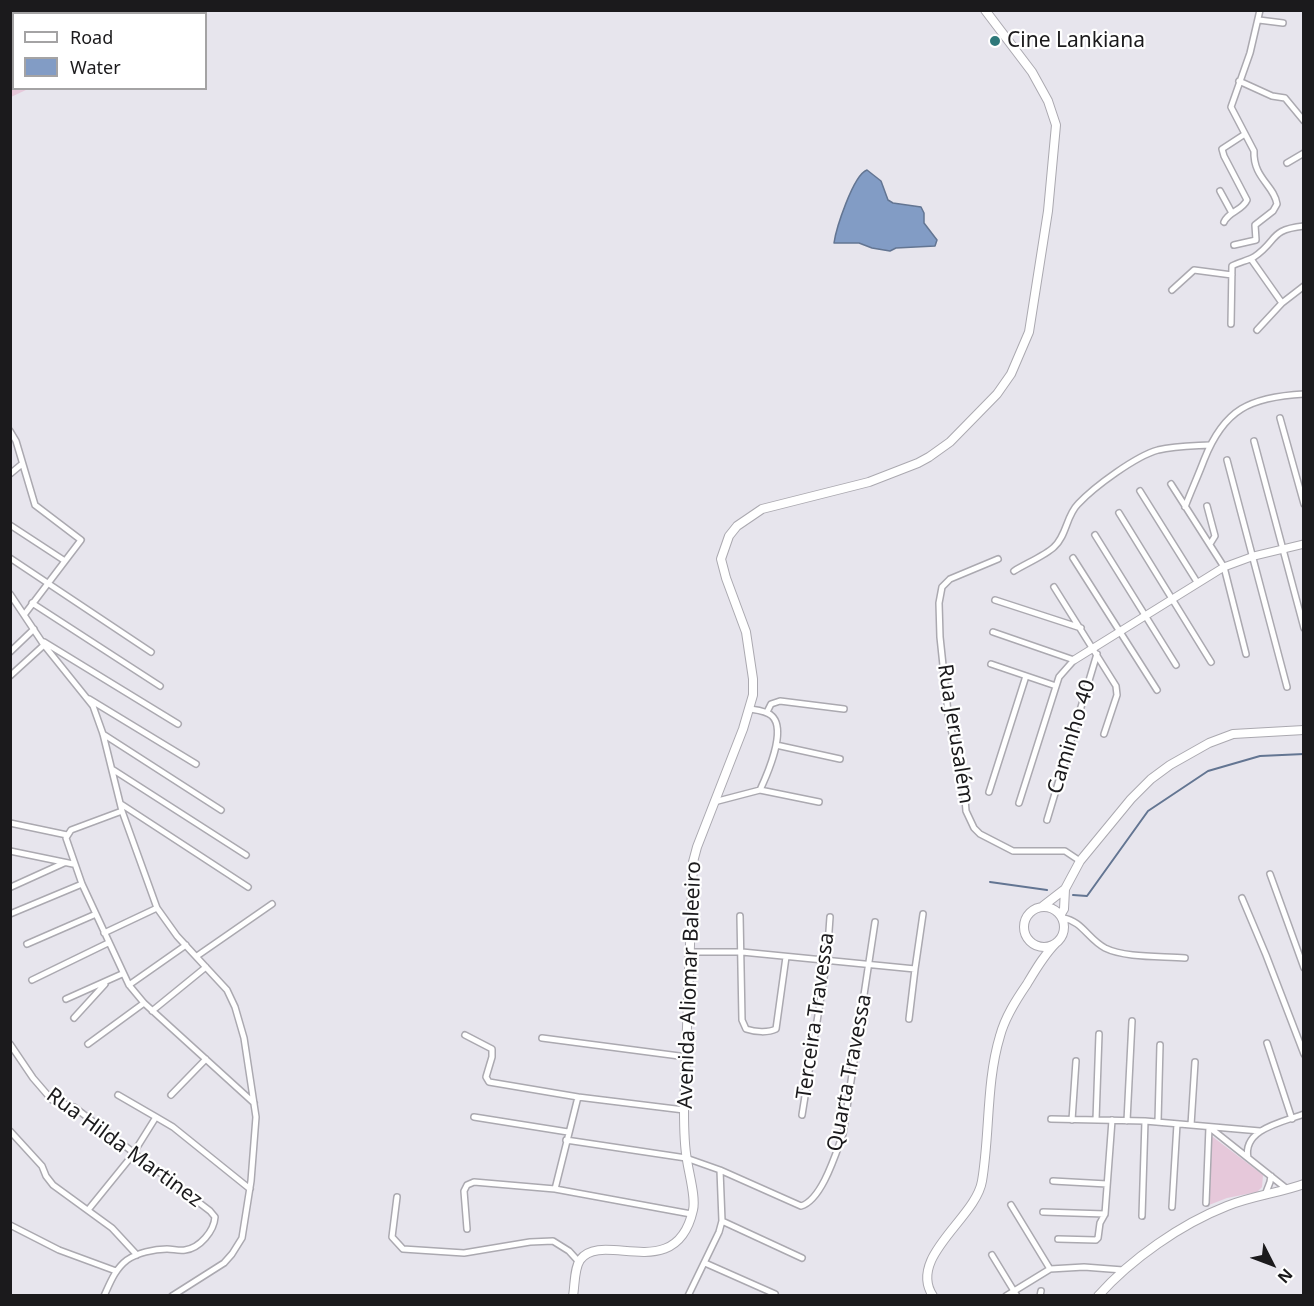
<!DOCTYPE html>
<meta charset="utf-8">
<style>
body{margin:0}
#map{position:relative;width:1314px;height:1306px;overflow:hidden;background:#e7e5ed;font-family:"Noto Sans",sans-serif}
canvas{display:block}
.frame{position:absolute;inset:0;border:12px solid #1b1a1c;pointer-events:none}
.legend{position:absolute;left:12px;top:12px;width:195px;height:78px;box-sizing:border-box;background:#fff;border:2px solid #a4a3a4;margin:0;padding:8px 10px;list-style:none;font-size:18px;color:#1b1a1c}
.legend li{display:flex;align-items:center;gap:12px;height:30px}
.legend b{width:30px;border:2px solid #a4a3a4}
.north{position:absolute;left:1242px;top:1234px;width:60px;height:60px;-webkit-text-stroke:4px #fff;paint-order:stroke;rotate:132deg;font-size:16px;font-weight:700;line-height:24px;text-align:center;color:#1b1a1c}
.north::after{content:'';display:block;margin:auto;width:21px;height:27px;background:#1b1a1c;clip-path:polygon(50% 0,100% 100%,50% 72%,0 100%)}
</style>
<div id="map">
<canvas width="1314" height="1306"></canvas>
<div class="frame"></div>
<ul class="legend">
<li><b style="height:8px;background:#fff"></b>Road</li>
<li><b style="height:16px;background:#829cc5"></b>Water</li>
</ul>
<div class="north">N</div>
</div>
<script>
const ctx = document.querySelector('canvas').getContext('2d');
ctx.lineJoin = 'round';
function paint(path, color) {
  ctx.fillStyle = color;
  ctx.fill(path, 'evenodd');
}
function strokePath(path, color, width, dash) {
  ctx.strokeStyle = color;
  ctx.lineWidth = width;
  ctx.lineCap = dash ? 'butt' : 'round';
  ctx.setLineDash(dash || []);
  ctx.stroke(path);
}
function write(font, color, halo, rows, align = 'center') {
  ctx.font = font + ' "Noto Sans",sans-serif';
  ctx.lineWidth = 4.5;
  ctx.setLineDash([]);
  ctx.textBaseline = 'middle';
  ctx.strokeStyle = halo;
  ctx.fillStyle = color;
  for (const [text, x, y, turn = 0] of rows) {
    ctx.save();
    ctx.translate(x, y);
    ctx.rotate((+turn || 0) * Math.PI / 180);
    ctx.textAlign = isNaN(turn) ? turn : align;
    if (halo) ctx.strokeText(text, 0, 0);
    ctx.fillText(text, 0, 0);
    ctx.restore();
  }
}
paint(new Path2D(`
 M 11,10 L 171,10 L 171,11 L 168,14 L 14,14 L 14,88 L 28,89 L 11,97 Z
 M 1209,1134 L 1263,1175 L 1262,1187 L 1257,1192 L 1227,1198 L 1209,1205 Z`), '#e6c8da');
const water = new Path2D(`
 M 867,170 L 881,181 L 888,200 L 893,203 L 921,207 L 924,213 L 924,223 L 937,240 L 935,246 L 896,248 L 890,251 L 872,248 L 859,243 L 834,243 C 836,229 853,175 867,170 Z`);
paint(water, '#829cc5');
strokePath(water, '#637592', 1.5);
strokePath(new Path2D(`
 M 990,882 L 1047,890
 M 1073,895 L 1087,896 L 1148,811 L 1208,771 L 1260,756 L 1304,754`), '#637592', 2);
const minor = new Path2D(`
 M 1259,20 L 1283,23
 M 1239,81 L 1272,96 L 1285,98 L 1304,121
 M 1287,163 L 1304,153
 M 1220,191 L 1232,213
 M 1224,222 C 1229,211 1242,211 1247,200 L 1224,156 L 1222,149 L 1245,134
 M 1234,245 L 1256,240 L 1255,225 L 1273,211 L 1277,204 C 1274,185 1253,178 1254,151 L 1231,107 L 1250,53 L 1260,10
 M 1251,259 L 1282,303
 M 1172,290 L 1194,270 L 1232,275
 M 1231,324 L 1232,266 C 1239,262 1247,261 1254,257 C 1279,240 1268,230 1304,226
 M 1257,330 L 1282,303 L 1304,286
 M 1280,418 L 1304,504
 M 10,431 L 16,441 L 35,505 L 81,540 L 24,615
 M 1254,441 L 1304,628
 M 1227,460 L 1287,687
 M 10,474 L 22,464
 M 1171,484 L 1224,567 L 1246,654
 M 1140,491 L 1197,582
 M 1207,506 L 1215,536 L 1210,544
 M 1185,507 C 1191,491 1198,476 1204,460 C 1224,409 1250,397 1304,394
 M 1119,513 L 1211,662
 M 10,525 L 65,561
 M 1095,535 L 1176,665
 M 10,558 L 151,652
 M 1073,558 L 1157,690
 M 998,559 L 950,579 L 942,587 L 939,603 L 940,637 L 949,722 L 963,774 L 966,811 L 974,828 L 980,834 L 1013,851 L 1065,851 L 1080,861
 M 1014,571 C 1025,564 1046,555 1054,547 C 1067,535 1066,516 1078,504 C 1095,486 1136,456 1158,450 C 1175,446 1192,446 1209,445
 M 1054,587 L 1116,686 L 1117,695 L 1104,734
 M 10,594 L 44,645 L 93,706 L 103,734 L 122,811 L 157,908 L 177,936 L 227,990 L 235,1007 L 244,1038 L 256,1117 L 251,1181 L 242,1238 L 232,1254 L 224,1263 L 172,1296
 M 995,600 L 1081,628
 M 32,603 L 160,686
 M 993,632 L 1074,660 L 1059,677 L 1019,803
 M 44,642 L 178,724
 M 10,652 L 34,629
 M 991,664 L 1056,686
 M 10,676 L 44,645
 M 89,699 L 196,764
 M 767,712 L 771,704 L 780,701 L 844,709
 M 103,734 L 221,810
 M 776,745 L 840,759
 M 112,769 L 246,855
 M 760,790 L 819,802
 M 989,792 L 1026,676
 M 714,802 L 760,790 C 767,775 787,730 772,716 C 767,711 757,710 750,709
 M 121,804 L 248,887
 M 122,811 L 71,830 L 66,838 L 82,884 L 129,985 L 144,1003 L 254,1103
 M 1047,820 L 1097,654
 M 10,823 L 67,835
 M 10,851 L 73,864
 M 1270,874 L 1304,968
 M 11,887 L 64,863
 M 1242,898 L 1266,955 L 1304,1054
 M 10,914 L 82,884
 M 740,916 L 742,1020 L 746,1029 C 755,1032 768,1033 776,1029 L 786,957
 M 1063,918 C 1082,921 1088,939 1105,948 C 1125,958 1162,956 1185,958
 M 104,933 L 157,908
 M 27,944 L 96,914
 M 689,952 L 742,952 L 915,969 L 909,1019
 M 197,956 L 272,904
 M 915,969 L 923,914
 M 32,980 L 108,943
 M 129,985 L 186,945
 M 66,999 L 122,974
 M 152,1011 L 206,967
 M 74,1018 L 105,984
 M 465,1035 L 492,1049 L 492,1057 L 486,1077 L 489,1082 L 578,1097
 M 542,1038 L 687,1057
 M 1267,1043 L 1292,1119
 M 10,1044 L 33,1078 L 52,1100 L 74,1107 L 210,1211 L 215,1217 C 214,1231 200,1248 185,1250 C 179,1251 173,1249 167,1249 C 154,1249 137,1253 127,1260 C 115,1269 110,1283 104,1296
 M 88,1044 L 144,1003
 M 171,1095 L 206,1059
 M 802,1115 L 827,959 L 830,917
 M 156,1117 L 173,1127 L 250,1189
 M 474,1117 L 568,1132
 M 1051,1119 L 1145,1121 L 1260,1131
 M 1072,1120 L 1076,1061
 M 1096,1120 L 1099,1034
 M 1127,1121 L 1132,1021
 M 1158,1122 L 1160,1045
 M 1191,1125 L 1195,1062
 M 1209,1127 L 1287,1189
 M 10,1131 L 42,1166 L 46,1176 L 53,1185 L 112,1228 L 137,1255
 M 566,1140 L 686,1158 L 720,1170 L 801,1206 C 822,1200 836,1153 843,1134 L 875,922
 M 1248,1158 C 1242,1129 1283,1122 1304,1114
 M 1053,1181 L 1107,1184
 M 555,1189 L 578,1097 L 684,1110
 M 1265,1195 L 1270,1182 L 1271,1176
 M 397,1197 L 392,1237 L 403,1249 L 464,1253 L 530,1242 L 553,1241 L 569,1251 L 579,1262
 M 1206,1203 L 1209,1127
 M 1011,1205 L 1050,1269
 M 1172,1207 L 1177,1124
 M 88,1210 L 131,1157 L 156,1117 L 118,1095
 M 1043,1212 L 1105,1214
 M 1142,1216 L 1145,1121
 M 722,1221 L 802,1258
 M 10,1225 L 59,1250 L 116,1271
 M 467,1229 L 464,1191 L 467,1185 L 474,1182 L 555,1189 L 691,1214
 M 1058,1239 L 1096,1240 L 1098,1238 L 1100,1223 L 1105,1214 L 1112,1120
 M 992,1255 L 1017,1296
 M 705,1263 L 775,1294
 M 688,1296 L 719,1232 L 722,1221 L 720,1170
 M 1006,1296 L 1050,1269 L 1084,1267 L 1123,1270
 M 1040,1296 L 1041,1291`);
const tertiary = new Path2D(`
 M 1074,660 L 1224,567 L 1254,556 L 1304,544`);
const secondary = new Path2D(`
 M 1043,906 L 1065,889 L 1080,861 L 1131,799 L 1151,779 L 1170,765 L 1209,743 L 1233,734 L 1304,730
 M1024 927a20 20 0 1 1 40 0a20 20 0 1 1-40 0Z
 M 1061,914 L 1064,909 L 1065,889
 M 573,1296 C 575,1285 574,1269 580,1260 C 602,1229 676,1286 693,1210 C 696,1198 689,1174 687,1160 C 684,1144 684,1127 684,1110 L 693,862 L 697,847 L 743,729 L 753,695 L 753,679 L 746,632 L 726,578 L 721,559 L 729,536 L 737,526 L 762,509 L 869,482 L 918,463 L 929,457 L 950,442 L 997,394 L 1011,374 L 1029,332 L 1048,211 L 1056,125 L 1048,101 L 1032,72 L 985,10
 M 933,1296 C 907,1257 976,1218 982,1181 C 990,1134 986,1082 1000,1036 C 1005,1017 1016,1000 1027,984 C 1036,969 1044,955 1056,943
 M 1098,1296 C 1131,1259 1181,1224 1227,1206 C 1252,1196 1279,1193 1304,1184`);
strokePath(minor, '#aba9b0', 8);
strokePath(tertiary, '#aba9b0', 9);
strokePath(secondary, '#aba9b0', 10);
strokePath(minor, '#fff', 5);
strokePath(tertiary, '#fff', 7);
strokePath(secondary, '#fff', 8);
for (const [x, y, r, color] of [
 [995,41,6,"#2e787a"]
]) {
  const dot = new Path2D();
  dot.arc(x, y, r, 0, 2 * Math.PI);
  ctx.fillStyle = color;
  ctx.fill(dot);
  strokePath(dot, '#fff', 2);
}
write('21px', '#1b1a1c', '#fff', [
 ["Cine Lankiana",1007,41]
], 'left');
write('21px', '#1b1a1c', '#fff', [
 ["Rua Jerusalém",955,734,81],
 ["Caminho 40",1072,737,-73],
 ["Avenida Aliomar Baleeiro",690,985,-88],
 ["Terceira Travessa",816,1016,-82],
 ["Quarta Travessa",850,1073,-79],
 ["Rua Hilda Martinez",124,1148,36]
]);
</script>
